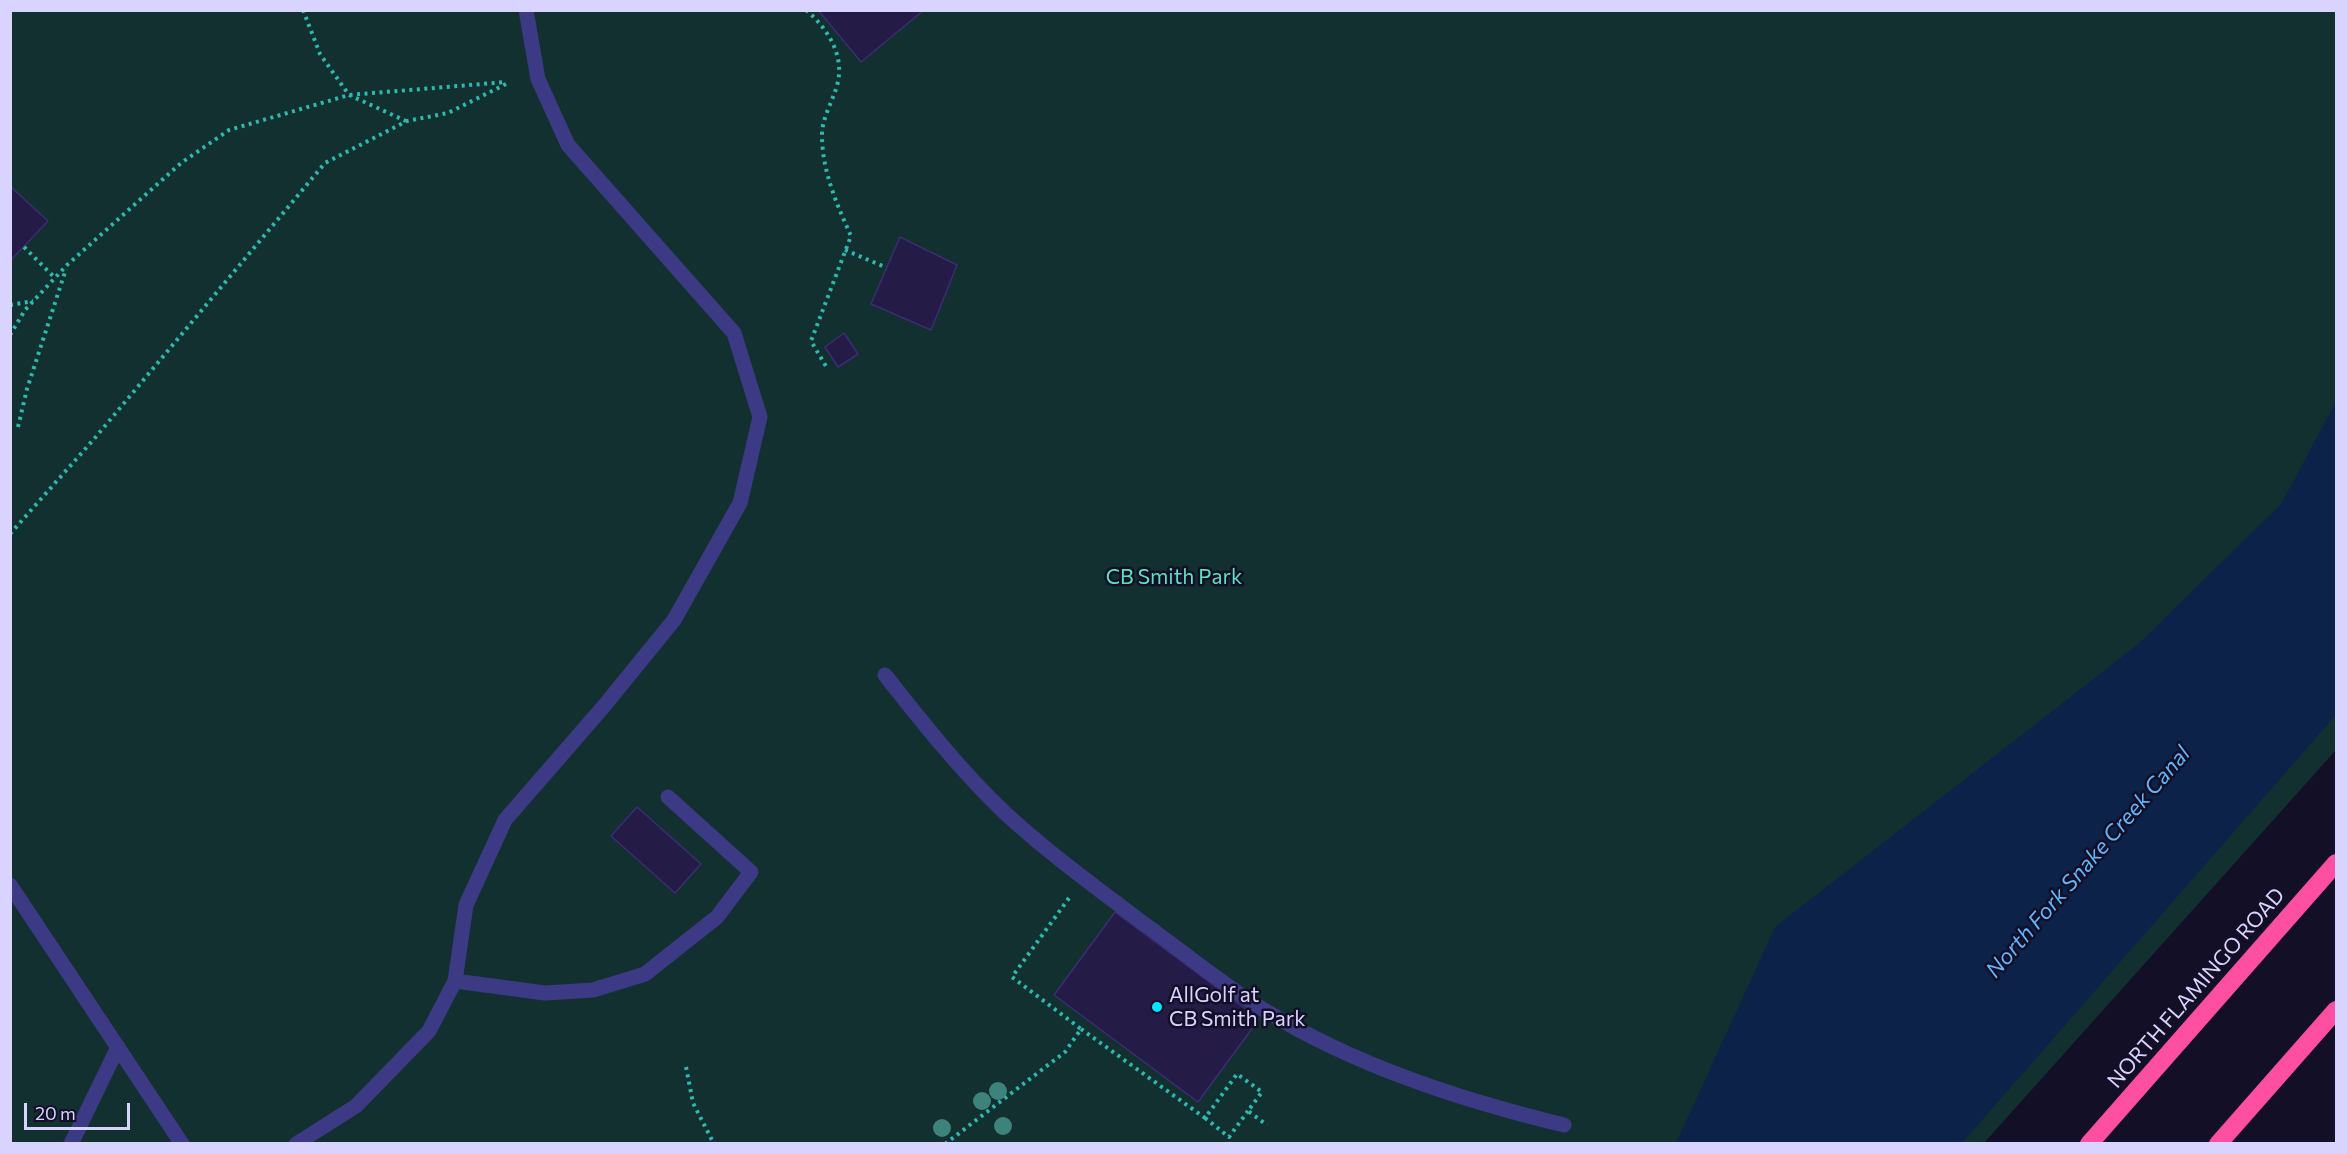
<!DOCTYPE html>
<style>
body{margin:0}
#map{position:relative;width:2347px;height:1154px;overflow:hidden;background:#130f26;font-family:Commissioner,sans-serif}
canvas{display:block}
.frame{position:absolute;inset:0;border:12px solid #d9d4ff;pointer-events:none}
.scale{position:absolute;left:24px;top:1103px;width:106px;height:27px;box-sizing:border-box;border:3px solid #d9d4ff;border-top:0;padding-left:8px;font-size:18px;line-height:21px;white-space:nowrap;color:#d9d4ff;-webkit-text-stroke:4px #130f26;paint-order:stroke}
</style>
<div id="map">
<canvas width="2347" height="1154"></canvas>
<div class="frame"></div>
<div class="scale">20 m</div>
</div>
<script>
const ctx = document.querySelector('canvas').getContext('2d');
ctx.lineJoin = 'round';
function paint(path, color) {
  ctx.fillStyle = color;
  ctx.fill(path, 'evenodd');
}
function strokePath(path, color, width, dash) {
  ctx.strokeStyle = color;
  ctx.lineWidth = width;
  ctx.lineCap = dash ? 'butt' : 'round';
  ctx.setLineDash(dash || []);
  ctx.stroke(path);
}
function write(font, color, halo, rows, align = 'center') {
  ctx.font = font + ' Commissioner,sans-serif';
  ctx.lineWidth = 5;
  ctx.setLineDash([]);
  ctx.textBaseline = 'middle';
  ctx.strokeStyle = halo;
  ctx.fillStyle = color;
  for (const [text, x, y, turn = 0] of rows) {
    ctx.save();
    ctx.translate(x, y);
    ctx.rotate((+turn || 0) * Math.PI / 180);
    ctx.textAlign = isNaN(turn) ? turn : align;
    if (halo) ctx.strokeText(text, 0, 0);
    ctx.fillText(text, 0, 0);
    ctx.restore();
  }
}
paint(new Path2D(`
 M 10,11 L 2336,11 L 2336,750 L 1984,1143 L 11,1143 Z`), '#12302f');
paint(new Path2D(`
 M 2336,402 L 2336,715 L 1962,1143 L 1676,1143 L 1775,927 L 2137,645 L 2281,504 Z`), '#0c2248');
const building = new Path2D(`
 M 818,10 L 924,10 L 861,62 Z
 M 10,186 L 48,221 L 10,261 Z
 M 900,237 L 957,265 L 931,330 L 871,304 Z
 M 844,333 L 858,354 L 838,367 L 825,347 Z
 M 637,807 L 701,864 L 675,893 L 611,836 Z
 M 1115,912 L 1259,1019 L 1198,1102 L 1054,995 Z`);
paint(building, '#241b47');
strokePath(building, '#3b2d73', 1.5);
strokePath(new Path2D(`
 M 303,10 L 320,54 L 349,95 L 406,121
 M 806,10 C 824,25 841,49 839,74 C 838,94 822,114 822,135 C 822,171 837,205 851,236 L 811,341 L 827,368
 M 24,247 L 55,278
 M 845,250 L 885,267
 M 10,305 L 33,301
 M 10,335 L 25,310 L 67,265 L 181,163 L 229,130 L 349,95 L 506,82
 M 18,427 L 27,389 L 66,269
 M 10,534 L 94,439 L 325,163 L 407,121 L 448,113 L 510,82
 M 1081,1029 L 1205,1118 L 1237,1074 L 1262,1092 L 1248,1111 L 1267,1125
 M 686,1067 L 693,1103 L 714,1144
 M 1205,1118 L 1229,1137 L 1248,1111
 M 945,1144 L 1065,1052 L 1081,1029 L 1012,977 L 1069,898`), '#2fb8b0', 4, [3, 4.5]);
strokePath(new Path2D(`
 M 885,675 C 922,722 961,771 1004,812 C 1046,851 1093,885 1139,920 C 1181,950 1220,983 1264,1010 C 1356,1066 1461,1100 1564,1125
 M 10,885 L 182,1144
 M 455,981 L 545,993 L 593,990 L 645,974 L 717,917 L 751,872 L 668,797
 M 71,1144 L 118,1047
 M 296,1144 L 356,1106 L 429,1031 L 455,981 L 466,905 L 505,820 L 604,706 L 674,620 L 740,503 L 760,417 L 734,333 L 568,145 L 538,79 L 526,10`), '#3d3a85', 15);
strokePath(new Path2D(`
 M 2089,1144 L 2336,863
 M 2218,1144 L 2336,1010`), '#ff4fa3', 18);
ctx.fillStyle = '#3d827b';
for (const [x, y] of [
 [998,1091],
 [982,1101],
 [1003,1126],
 [942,1128]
]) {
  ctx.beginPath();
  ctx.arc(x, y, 9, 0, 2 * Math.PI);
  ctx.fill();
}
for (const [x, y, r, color] of [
 [1157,1007,6,"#00e5ff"]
]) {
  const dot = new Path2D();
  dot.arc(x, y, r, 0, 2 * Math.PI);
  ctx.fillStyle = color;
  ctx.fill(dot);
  strokePath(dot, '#130f26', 2);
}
write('21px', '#5fe0c0', '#130f26', [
 ["CB Smith Park",1174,577]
]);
write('21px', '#d9d4ff', '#130f26', [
 ["NORTH FLAMINGO ROAD",2196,988,-49]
]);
write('21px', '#d9d4ff', '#130f26', [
 ["AllGolf at",1169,995],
 ["CB Smith Park",1169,1019]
], 'left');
write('italic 22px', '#62b6ff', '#130f26', [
 ["North Fork Snake Creek Canal",2088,862,-49]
]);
</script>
